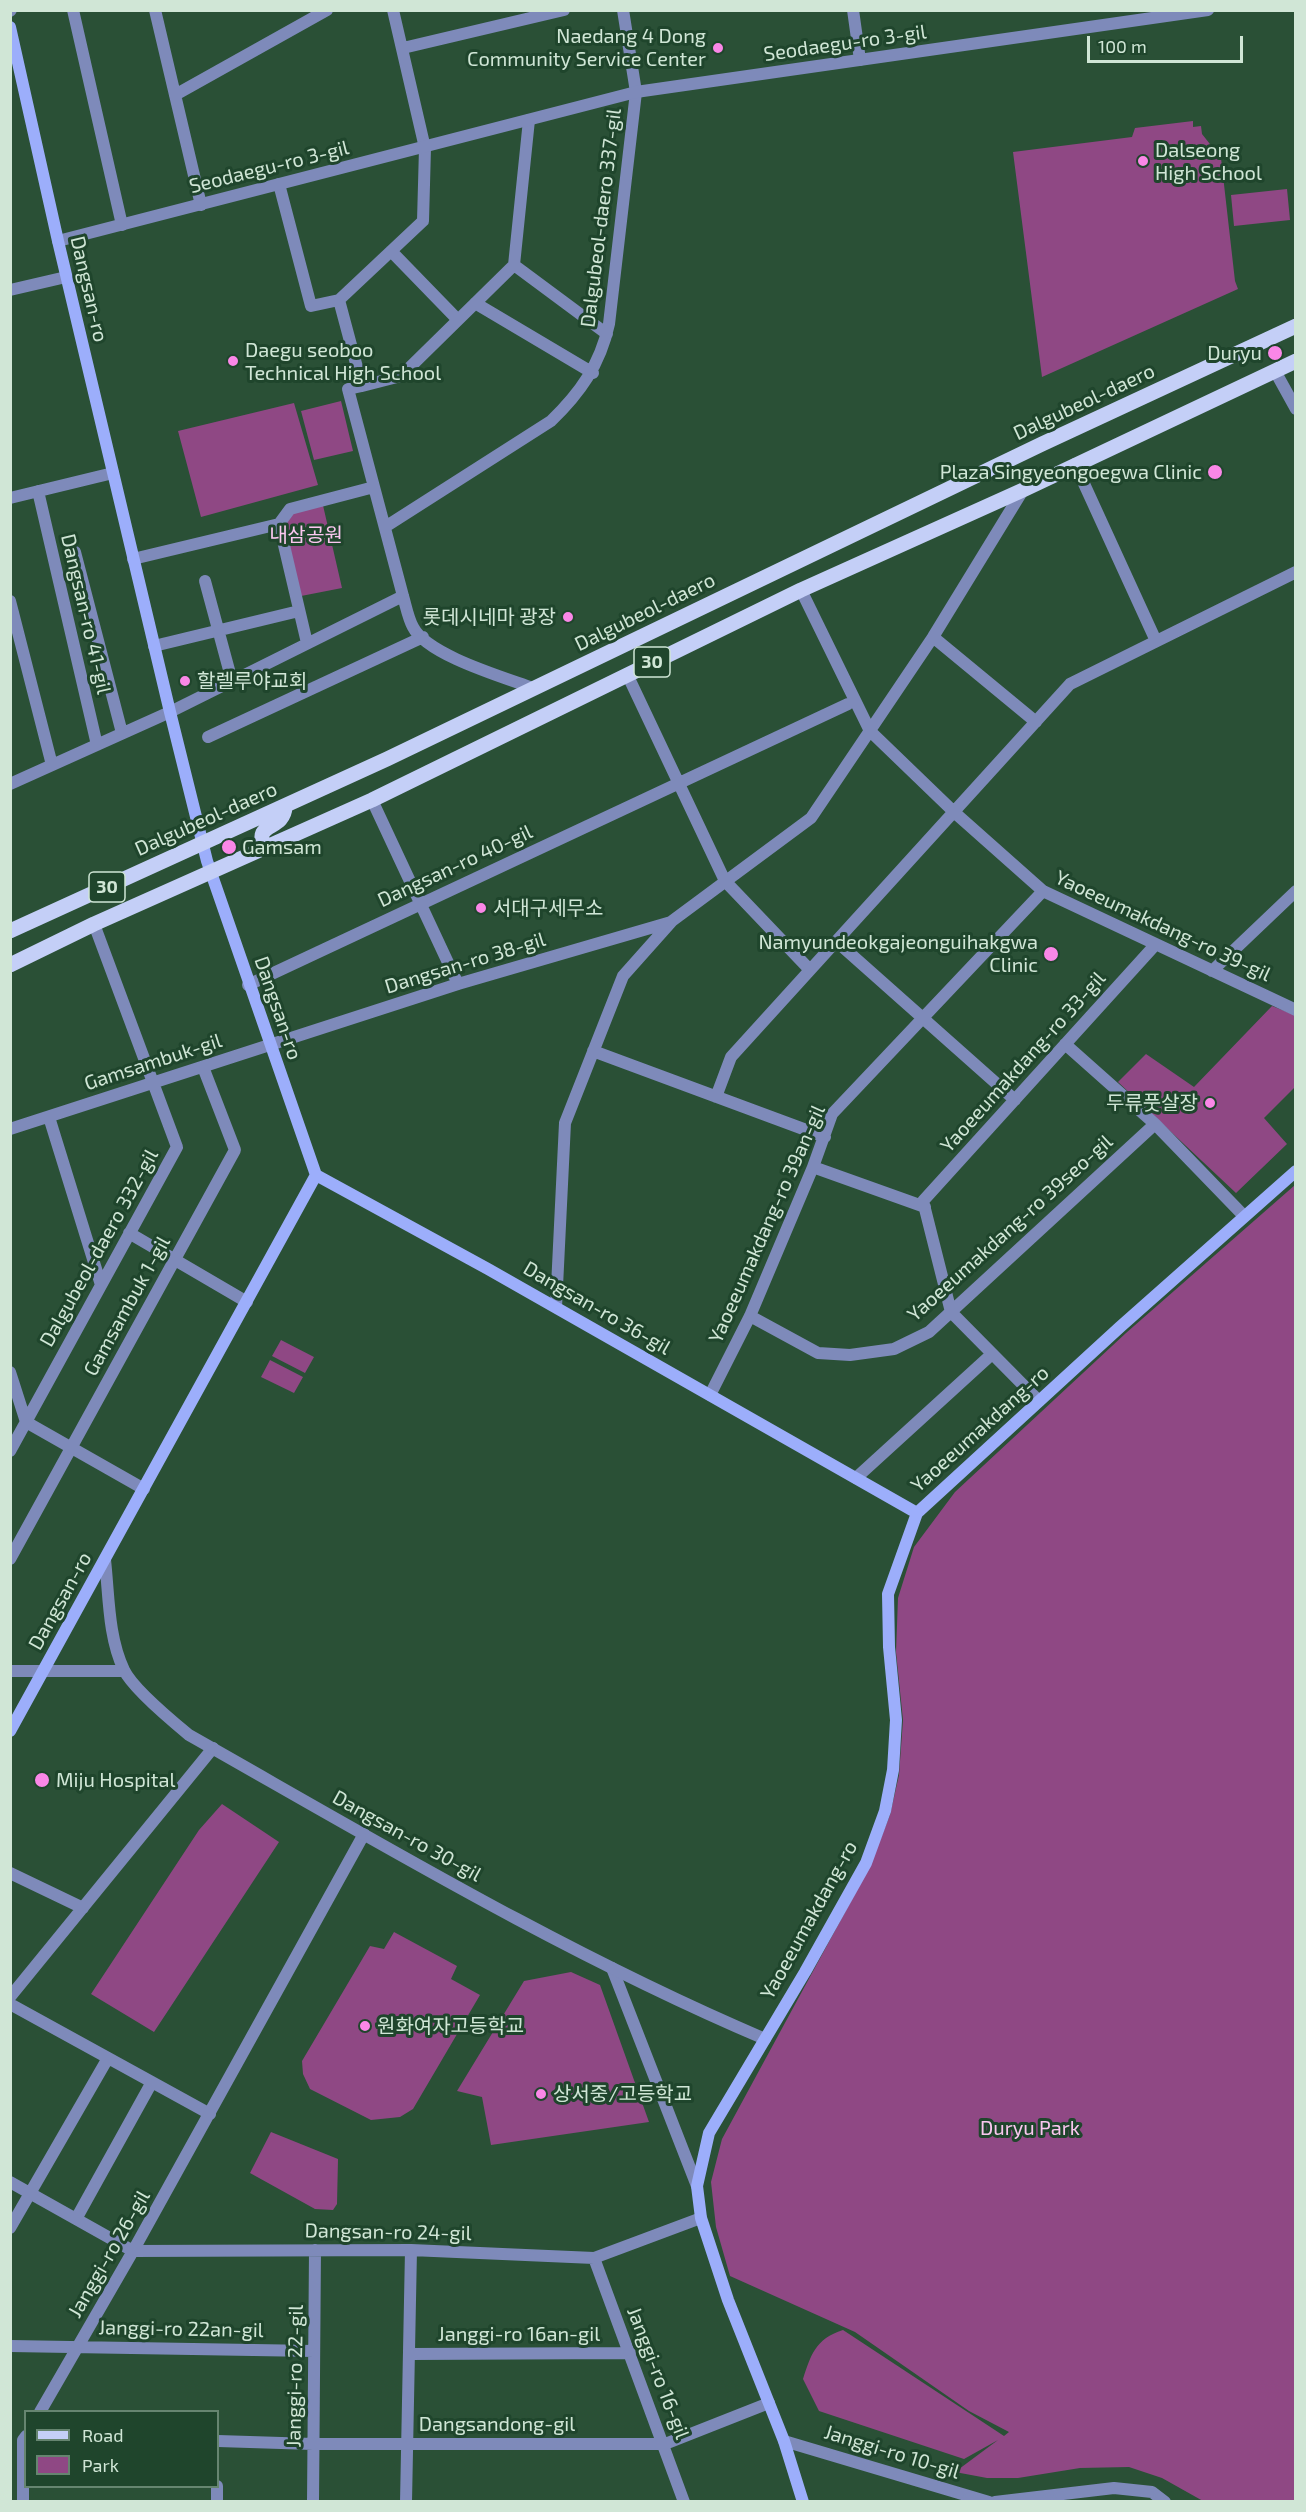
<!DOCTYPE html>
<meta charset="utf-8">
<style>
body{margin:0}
#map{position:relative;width:1306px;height:2512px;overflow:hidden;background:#2a5036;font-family:"Exo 2",sans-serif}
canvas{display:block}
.frame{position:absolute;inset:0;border:12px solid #d0e6d6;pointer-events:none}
.legend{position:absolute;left:24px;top:2410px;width:195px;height:78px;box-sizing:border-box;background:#1f452c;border:2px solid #668570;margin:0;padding:8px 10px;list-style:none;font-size:18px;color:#d0e6d6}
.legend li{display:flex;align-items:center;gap:12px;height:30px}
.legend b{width:30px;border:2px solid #668570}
.scale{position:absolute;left:1087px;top:36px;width:156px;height:27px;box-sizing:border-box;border:3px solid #d0e6d6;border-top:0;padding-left:8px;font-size:18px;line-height:21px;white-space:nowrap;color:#d0e6d6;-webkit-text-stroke:4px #1f452c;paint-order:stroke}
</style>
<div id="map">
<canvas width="1306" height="2512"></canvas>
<div class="frame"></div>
<ul class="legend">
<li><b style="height:8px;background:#c4cff7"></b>Road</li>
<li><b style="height:16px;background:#8f4884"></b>Park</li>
</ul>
<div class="scale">100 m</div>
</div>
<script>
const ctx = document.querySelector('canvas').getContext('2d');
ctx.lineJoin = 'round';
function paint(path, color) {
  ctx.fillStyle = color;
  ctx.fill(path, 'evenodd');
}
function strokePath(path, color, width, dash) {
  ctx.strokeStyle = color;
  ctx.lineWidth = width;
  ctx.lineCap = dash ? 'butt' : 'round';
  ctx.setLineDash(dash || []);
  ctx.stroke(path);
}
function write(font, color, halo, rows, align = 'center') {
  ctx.font = font + ' "Exo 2","Noto Sans KR",sans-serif';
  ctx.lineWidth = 6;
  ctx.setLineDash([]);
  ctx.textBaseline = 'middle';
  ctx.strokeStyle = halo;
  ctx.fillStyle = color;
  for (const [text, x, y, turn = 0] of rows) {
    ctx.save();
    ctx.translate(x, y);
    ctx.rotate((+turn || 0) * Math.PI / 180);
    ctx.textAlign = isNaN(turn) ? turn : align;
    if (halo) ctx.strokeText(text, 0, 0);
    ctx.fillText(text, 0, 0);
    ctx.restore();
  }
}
paint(new Path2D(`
 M 1193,121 L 1193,127 L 1201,126 L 1202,134 L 1221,158 L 1235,281 L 1238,289 L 1042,377 L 1013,152 L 1132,137 L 1135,128 Z
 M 1287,189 L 1290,220 L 1234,226 L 1231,195 Z
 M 341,401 L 353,451 L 314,460 L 301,411 Z
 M 294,403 L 318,485 L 201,517 L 178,431 Z
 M 322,501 L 342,588 L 296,597 L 279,524 L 290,509 Z
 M 1272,1006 L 1295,1015 L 1295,1087 L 1264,1118 L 1287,1144 L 1236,1193 L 1118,1082 L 1146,1054 L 1194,1087 Z
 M 1295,1185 L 1295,2501 L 1203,2501 L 1162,2478 L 1129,2467 L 1080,2468 L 1018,2478 L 987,2478 L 955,2472 L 998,2440 L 964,2459 L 819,2411 L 803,2379 C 811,2355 815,2339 843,2330 L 1004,2436 L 1009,2432 L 969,2411 L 855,2332 L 730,2276 L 716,2227 L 711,2182 L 722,2139 L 869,1868 L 890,1815 L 899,1775 L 903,1720 L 896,1652 L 898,1598 L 914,1547 L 955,1492 L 1126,1333 Z
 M 281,1340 L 314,1357 L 305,1373 L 272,1356 Z
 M 270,1360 L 303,1377 L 294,1393 L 261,1377 Z
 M 222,1804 L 279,1842 L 154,2032 L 91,1994 L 199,1830 Z
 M 394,1932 L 457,1966 L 451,1979 L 480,1995 L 413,2109 L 400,2117 L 371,2120 L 310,2089 L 303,2074 L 302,2061 L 370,1946 L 384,1949 Z
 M 571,1972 L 600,1985 L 649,2122 L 491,2145 L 482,2097 L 457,2091 L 524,1981 Z
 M 271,2132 L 338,2159 L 337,2204 L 333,2210 L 315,2209 L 250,2173 Z`), '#8f4884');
strokePath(new Path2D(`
 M 73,10 L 122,225
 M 155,10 L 201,205
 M 853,10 L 860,60
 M 10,11 L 11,10
 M 403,48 L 564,10
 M 175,95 L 327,10
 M 279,184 L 311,306 L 339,300
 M 391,251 L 458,320
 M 514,265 L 607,334
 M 10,290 L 66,277
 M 339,300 L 362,386 L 348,389 L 403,596 C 406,606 408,618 413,627 C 427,655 503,677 533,688
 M 339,300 L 423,221 L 425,148 L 393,10
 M 475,303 L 593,373
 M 1275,371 L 1296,409
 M 362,386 L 401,376 L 514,265 L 529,120
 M 1075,464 L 1156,641
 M 38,491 L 97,745
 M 10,498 L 113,473
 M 279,524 L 307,643
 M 385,527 L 551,421 C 580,393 600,365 609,324 L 636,92 L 623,10
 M 75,552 L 122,733
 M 133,559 L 279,524 L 290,509 L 374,487
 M 205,581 L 232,681
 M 801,590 L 870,731 L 954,812 L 1043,891 L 1296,1010
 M 10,601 L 52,765
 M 933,637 L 1036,722
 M 154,646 L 299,611
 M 627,674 L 725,881 L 810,970
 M 208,737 L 423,637
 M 10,784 L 170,712 L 403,596
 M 372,800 L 458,984
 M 836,941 L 1015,1100
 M 1212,971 L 1296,891
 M 248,985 L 848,704
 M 1065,1044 L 1155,1124 L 1244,1216
 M 593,1051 L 825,1137
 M 716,1097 L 731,1057 L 1070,684 L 1296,572
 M 49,1117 L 101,1285
 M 10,1129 L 458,984 L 671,922
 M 813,1167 L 925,1207
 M 129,1233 L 247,1302
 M 556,1307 L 565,1123 L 623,976 L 672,921 L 811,818 L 933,637 L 1023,490
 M 750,1316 L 818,1353 L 850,1355 L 894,1349 L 929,1332 L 1155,1124
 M 10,1372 L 26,1422 L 144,1489
 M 710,1395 L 750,1316 L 813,1167 L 832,1114 L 1043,891
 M 1039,1401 L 951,1312 L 923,1201 L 1156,944
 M 10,1451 L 177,1147 L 94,924
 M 856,1478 L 992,1354
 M 10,1559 L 235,1150 L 203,1067
 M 10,1671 L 124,1671
 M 10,1873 L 83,1908
 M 612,1968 L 697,2186
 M 10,1997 L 213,1748
 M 10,2004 L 210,2114
 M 10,2182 L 133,2251 L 411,2250 L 594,2258 L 701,2218
 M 76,2219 L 152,2082
 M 10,2228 L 108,2058
 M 594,2258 L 684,2502
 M 10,2346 L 314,2351
 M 409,2354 L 630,2353
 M 40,2412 L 133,2251 L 364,1834
 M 218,2441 L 313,2444 L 665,2444 L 769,2403
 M 784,2441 L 989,2502
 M 217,2486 L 217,2502
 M 23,2502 L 23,2440 L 26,2436
 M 313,2502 L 315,2250
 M 406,2502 L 411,2250
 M 995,2502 L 1114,2488 L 1152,2492 L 1165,2502`), '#7e8aba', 12);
strokePath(new Path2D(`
 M 58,241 L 636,92 L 1208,10
 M 105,1560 C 109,1595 108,1637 124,1670 C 133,1689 172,1721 189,1735 C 378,1842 565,1954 765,2039`), '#7e8aba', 12);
strokePath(new Path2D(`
 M 10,27 L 58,241 L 170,712 L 207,861 L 316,1175 L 10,1731
 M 316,1175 L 488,1269 L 917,1513
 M 803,2502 L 784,2441 L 728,2300 L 701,2218 L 697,2186 L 709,2133 L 805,1972 L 866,1863 L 885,1811 L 893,1770 L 896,1720 L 889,1647 L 888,1594 L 917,1513 L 1120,1327 L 1296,1171`), '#9caefb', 12);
strokePath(new Path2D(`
 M 265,847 C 252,822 284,831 285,807
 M 10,931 L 387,759 L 1042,444 L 1296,326
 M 10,965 L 94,924 L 372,800 L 801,590 L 1023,490 L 1296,361`), '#c4cff7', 15);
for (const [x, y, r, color] of [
 [718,48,6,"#fa87e7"],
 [1143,161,6,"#fa87e7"],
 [1275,353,8,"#fa87e7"],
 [233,361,6,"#fa87e7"],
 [1215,472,8,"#fa87e7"],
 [568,617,6,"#fa87e7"],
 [185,681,6,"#fa87e7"],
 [229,847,8,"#fa87e7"],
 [481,908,6,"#fa87e7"],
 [1051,954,8,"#fa87e7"],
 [1210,1103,6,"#fa87e7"],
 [42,1780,8,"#fa87e7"],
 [365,2026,6,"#fa87e7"],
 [541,2094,6,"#fa87e7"]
]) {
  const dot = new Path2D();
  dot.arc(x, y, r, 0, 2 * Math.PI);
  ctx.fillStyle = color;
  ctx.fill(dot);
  strokePath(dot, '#1f452c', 2);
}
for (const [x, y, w] of [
 [652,662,36],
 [107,887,36]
]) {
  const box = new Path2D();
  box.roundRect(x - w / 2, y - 15, w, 30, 4.5);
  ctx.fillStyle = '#1f452c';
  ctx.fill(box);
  strokePath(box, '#d0e6d6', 1.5);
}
write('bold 18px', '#d0e6d6', null, [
 ["30",652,662],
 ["30",107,887]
]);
write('20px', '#d0e6d6', '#1f452c', [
 ["Naedang 4 Dong",706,36,"right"],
 ["Community Service Center",706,59,"right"],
 ["Dalseong",1155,150],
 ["High School",1155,173],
 ["Daegu seoboo",245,350],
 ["Technical High School",245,373],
 ["Duryu",1262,353,"right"],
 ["Plaza Singyeongoegwa Clinic",1202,472,"right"],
 ["롯데시네마 광장",556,617,"right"],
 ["할렐루야교회",197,681],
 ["Gamsam",242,847],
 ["서대구세무소",493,908],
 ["Namyundeokgajeonguihakgwa",1038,942,"right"],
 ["Clinic",1038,965,"right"],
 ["두류풋살장",1198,1103,"right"],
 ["Miju Hospital",56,1780],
 ["원화여자고등학교",377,2026],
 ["상서중/고등학교",553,2094]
], 'left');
write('20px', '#d0e6d6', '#1f452c', [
 ["Seodaegu-ro 3-gil",845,43,-8],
 ["Seodaegu-ro 3-gil",269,167,-14],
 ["Dalgubeol-daero 337-gil",601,218,-83],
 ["Dangsan-ro",89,289,77],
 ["Dalgubeol-daero",1084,402,-25],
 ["Dalgubeol-daero",645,612,-26],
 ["Dangsan-ro 41-gil",86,614,77],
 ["Dalgubeol-daero",206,819,-24],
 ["Dangsan-ro 40-gil",455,866,-25],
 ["Yaoeeumakdang-ro 39-gil",1163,926,25],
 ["Dangsan-ro 38-gil",465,963,-17],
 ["Dangsan-ro",278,1008,71],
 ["Gamsambuk-gil",153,1062,-18],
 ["Yaoeeumakdang-ro 33-gil",1023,1062,-48],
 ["Yaoeeumakdang-ro 39an-gil",767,1224,-66],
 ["Yaoeeumakdang-ro 39seo-gil",1010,1228,-42],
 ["Dalgubeol-daero 332-gil",99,1248,-61],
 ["Gamsambuk 1-gil",127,1306,-61],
 ["Dangsan-ro 36-gil",597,1308,30],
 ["Yaoeeumakdang-ro",980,1429,-42],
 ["Dangsan-ro",60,1601,-61],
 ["Dangsan-ro 30-gil",407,1836,29],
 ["Yaoeeumakdang-ro",809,1920,-61],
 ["Dangsan-ro 24-gil",388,2232,1],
 ["Janggi-ro 26-gil",109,2254,-60],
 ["Janggi-ro 22an-gil",181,2329,1],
 ["Janggi-ro 16an-gil",519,2334],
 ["Janggi-ro 16-gil",658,2373,69],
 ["Janggi-ro 22-gil",295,2376,-89],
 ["Dangsandong-gil",497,2424],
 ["Janggi-ro 10-gil",892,2452,17]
]);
write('20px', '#fbc7f0', '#1f452c', [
 ["내삼공원",306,535],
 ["Duryu Park",1030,2128]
]);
</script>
